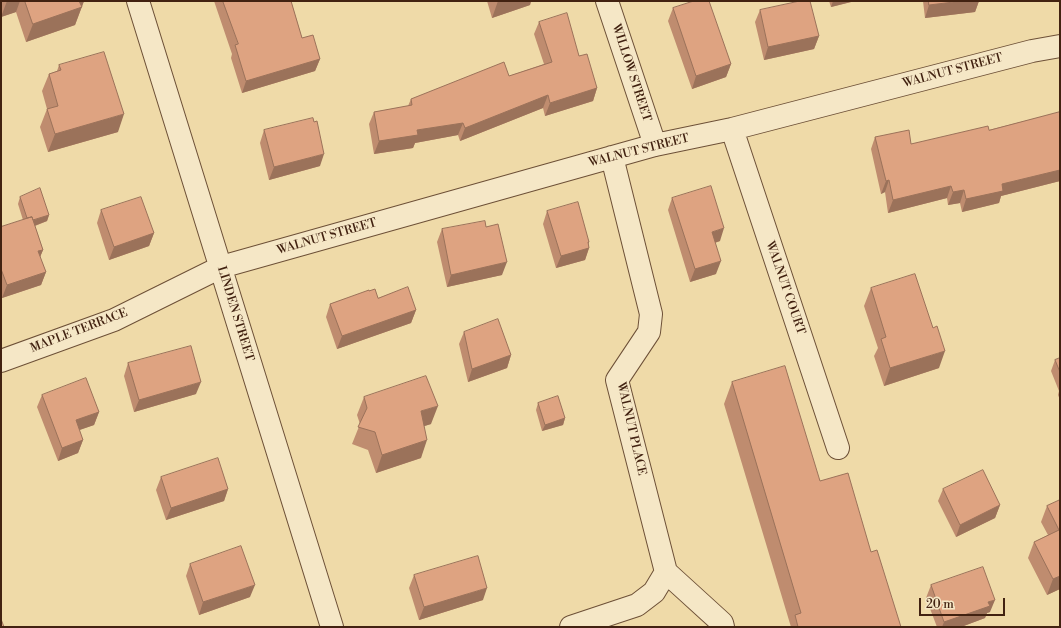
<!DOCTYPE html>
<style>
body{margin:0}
#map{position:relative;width:1061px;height:628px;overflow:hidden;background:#efdaa8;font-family:"Libre Bodoni",serif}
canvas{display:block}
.frame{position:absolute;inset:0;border:2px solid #422211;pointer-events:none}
.scale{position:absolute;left:919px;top:598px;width:86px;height:18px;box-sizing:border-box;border:2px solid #422211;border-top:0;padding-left:5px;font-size:12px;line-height:14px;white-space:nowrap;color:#422211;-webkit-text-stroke:3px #f5e7c6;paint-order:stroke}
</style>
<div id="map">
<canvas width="1061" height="628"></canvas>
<div class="frame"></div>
<div class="scale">20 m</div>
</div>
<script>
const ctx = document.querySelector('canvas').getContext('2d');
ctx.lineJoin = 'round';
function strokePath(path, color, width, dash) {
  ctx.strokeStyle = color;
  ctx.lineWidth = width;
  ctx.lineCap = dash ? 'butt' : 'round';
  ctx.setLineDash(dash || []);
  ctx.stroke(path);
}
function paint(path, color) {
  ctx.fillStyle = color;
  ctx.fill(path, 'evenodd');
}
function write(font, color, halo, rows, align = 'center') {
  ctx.font = font + ' "Libre Bodoni",serif';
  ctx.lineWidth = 4;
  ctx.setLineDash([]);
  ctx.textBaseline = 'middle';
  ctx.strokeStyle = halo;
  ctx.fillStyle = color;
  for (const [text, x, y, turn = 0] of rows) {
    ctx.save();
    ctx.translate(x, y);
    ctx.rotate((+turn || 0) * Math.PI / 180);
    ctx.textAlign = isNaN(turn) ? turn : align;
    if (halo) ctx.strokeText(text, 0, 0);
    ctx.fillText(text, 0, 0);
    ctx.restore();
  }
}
const minor = new Path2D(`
 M 138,1 L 332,627
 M 607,1 L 655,145
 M 732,129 L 838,448
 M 1,361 L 114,320 L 221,267 L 655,145 L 732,129 L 1032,51 L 1060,46
 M 666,572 L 722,623 L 723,627
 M 571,627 L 637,605 L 654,592 L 666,572 L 617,380 L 649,332 L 651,314 L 612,157`);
strokePath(minor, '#6d5037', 24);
strokePath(minor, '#f5e7c6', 22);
paint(new Path2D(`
 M 1,1 L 84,1 L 75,25 L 26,42 L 16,12 L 1,17 Z
 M 214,1 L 291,1 L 302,38 L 320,59 L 315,71 L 242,93 L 231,58 L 232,54 Z
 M 487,1 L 531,1 L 530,5 L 492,18 Z
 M 829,1 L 855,1 L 831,7 Z
 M 923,1 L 979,1 L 975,12 L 925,18 Z
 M 673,8 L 731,64 L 726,77 L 692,89 L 668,21 Z
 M 760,10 L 819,36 L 814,49 L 764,60 L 755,22 Z
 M 539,22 L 579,56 L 597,88 L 593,101 L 545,116 L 543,108 L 460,141 L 458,135 L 415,143 L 413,148 L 374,154 L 369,124 L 374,112 L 408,106 L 411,99 L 509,76 L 544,64 L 534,34 Z
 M 59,65 L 118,132 L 48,152 L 40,127 L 47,109 L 42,91 L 49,74 L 57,71 Z
 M 1060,112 L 1060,181 L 1001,196 L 999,203 L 962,212 L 960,203 L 948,205 L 947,198 L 888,213 L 885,192 L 881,194 L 871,149 L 875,137 L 911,144 L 989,130 Z
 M 264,130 L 320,166 L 269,180 L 260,143 Z
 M 20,197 L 49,215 L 47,221 L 35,226 L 43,250 L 40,257 L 46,272 L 41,285 L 2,298 L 1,295 L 1,227 L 23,220 L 18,204 Z
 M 672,198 L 720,241 L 715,243 L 716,274 L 690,282 L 668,210 Z
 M 101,210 L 154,233 L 149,246 L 109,260 L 97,223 Z
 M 547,211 L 588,244 L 589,248 L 585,260 L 556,268 L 543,224 Z
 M 486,227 L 502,275 L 447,287 L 437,242 L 442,229 Z
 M 871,288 L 939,368 L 884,386 L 874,356 L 878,348 L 864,306 Z
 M 369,291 L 378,298 L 416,310 L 411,323 L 337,349 L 326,317 L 330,304 Z
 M 464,332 L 511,355 L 507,368 L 468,382 L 459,344 Z
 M 1060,358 L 1060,400 L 1058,395 L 1059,391 L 1051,371 L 1055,360 Z
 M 128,363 L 196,394 L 134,412 L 124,376 Z
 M 732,382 L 820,481 L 901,627 L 791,627 L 724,404 Z
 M 42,395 L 99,412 L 94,425 L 79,430 L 83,440 L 78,453 L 58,461 L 37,407 Z
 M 364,397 L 431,424 L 424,426 L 421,458 L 376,473 L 368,450 L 352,444 L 360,424 L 357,415 Z
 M 538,403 L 565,418 L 563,425 L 542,431 L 536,410 Z
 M 161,477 L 228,489 L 224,501 L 166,520 L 156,490 Z
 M 943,489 L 1000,505 L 995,518 L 956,537 L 938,501 Z
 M 1060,500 L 1060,589 L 1047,595 L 1028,558 L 1034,542 L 1048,535 L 1041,522 L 1047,506 Z
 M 190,564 L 250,597 L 199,615 L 186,576 Z
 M 414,575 L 483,600 L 419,620 L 409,588 Z
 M 931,585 L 990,612 L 987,613 L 985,618 L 961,627 L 937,627 L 926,598 Z`), '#bf8c6f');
paint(new Path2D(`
 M 7,1 L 20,1 L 16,12 L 1,17 Z
 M 77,1 L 84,1 L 75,25 L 26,42 L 33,24 Z
 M 498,1 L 531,1 L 530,5 L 492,18 Z
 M 833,1 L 855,1 L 831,7 Z
 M 962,1 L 979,1 L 975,12 L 925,18 L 929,5 Z
 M 819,36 L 814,49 L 764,60 L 768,47 Z
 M 320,59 L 315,71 L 242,93 L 246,81 Z
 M 731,64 L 726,77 L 692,89 L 696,76 Z
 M 597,88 L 593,101 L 545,116 L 550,103 Z
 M 548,95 L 543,108 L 460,141 L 465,128 Z
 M 124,114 L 118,132 L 48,152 L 55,134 Z
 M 463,123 L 458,135 L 415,143 L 413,148 L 374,154 L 379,141 L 417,130 Z
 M 324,154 L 320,166 L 269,180 L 274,167 Z
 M 1060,170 L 1060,181 L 1001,196 L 999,203 L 962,212 L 966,199 L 1002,184 Z
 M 889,180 L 885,192 L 881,194 L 886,181 Z
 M 951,186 L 947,198 L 888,213 L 893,200 Z
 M 964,190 L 960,203 L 948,205 L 953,192 Z
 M 49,215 L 47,221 L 26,229 L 29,222 Z
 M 724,228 L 720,241 L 707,245 L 712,232 Z
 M 154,233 L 149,246 L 109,260 L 114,247 Z
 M 588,242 L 589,242 L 587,248 L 589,248 L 585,260 L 556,268 L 561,256 Z
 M 43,250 L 38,262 L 38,251 Z
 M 721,261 L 716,274 L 690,282 L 695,269 Z
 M 507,262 L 502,275 L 447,287 L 451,275 Z
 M 46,272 L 41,285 L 2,298 L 7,285 Z
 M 416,310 L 411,323 L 337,349 L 342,336 Z
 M 945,351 L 939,368 L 884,386 L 890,368 Z
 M 511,355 L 507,368 L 468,382 L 472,369 Z
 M 201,382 L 196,394 L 134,412 L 139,400 Z
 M 438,406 L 431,424 L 415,429 L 421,411 Z
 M 99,412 L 94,425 L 71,433 L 76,420 Z
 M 565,418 L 563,425 L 542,431 L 545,425 Z
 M 83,440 L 78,453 L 58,461 L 62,448 Z
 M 427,440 L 421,458 L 376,473 L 382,455 Z
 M 228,489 L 224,501 L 166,520 L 171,508 Z
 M 1000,505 L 995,518 L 956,537 L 960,525 Z
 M 1060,576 L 1060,589 L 1047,595 L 1053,579 Z
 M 255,585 L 250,597 L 199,615 L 203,602 Z
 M 487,588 L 483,600 L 419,620 L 424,607 Z
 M 995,600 L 990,612 L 987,613 L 985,618 L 961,627 L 942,627 L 944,622 L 988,602 Z`), '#9b725a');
const building = new Path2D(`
 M 25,1 L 79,1 L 82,7 L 33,24 Z
 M 223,1 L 291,1 L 302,38 L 313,35 L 320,59 L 246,81 L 235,45 L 238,44 Z
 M 694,1 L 709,1 L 731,64 L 696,76 L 673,8 Z
 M 800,1 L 810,1 L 819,36 L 768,47 L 760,10 Z
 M 929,1 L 962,1 L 929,5 Z
 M 567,13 L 579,56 L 587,54 L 597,88 L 550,103 L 548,95 L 465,128 L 463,123 L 417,130 L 418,135 L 379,141 L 374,112 L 412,105 L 411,99 L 504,62 L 509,76 L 552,62 L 539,22 Z
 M 104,52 L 124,114 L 55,134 L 47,109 L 58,106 L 49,74 L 61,70 L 59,65 Z
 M 1060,112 L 1060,170 L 1002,184 L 1003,191 L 966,199 L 964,190 L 953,192 L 951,186 L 893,200 L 889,180 L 886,181 L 875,137 L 909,130 L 911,144 L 988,126 L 989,130 Z
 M 313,118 L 314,122 L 317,121 L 324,154 L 274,167 L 264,130 Z
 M 711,186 L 724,228 L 712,232 L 721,261 L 695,269 L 672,198 Z
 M 40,188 L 49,215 L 33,220 L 32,217 L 27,218 L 20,197 Z
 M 141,197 L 154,233 L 114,247 L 101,210 Z
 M 578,202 L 589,242 L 588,242 L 589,248 L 561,256 L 547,211 Z
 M 32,217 L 43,250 L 38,251 L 46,272 L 7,285 L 1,269 L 1,227 Z
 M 485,221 L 486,227 L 498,224 L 507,262 L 451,275 L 442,229 Z
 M 915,274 L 933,328 L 937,326 L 945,351 L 890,368 L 881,339 L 886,337 L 871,288 Z
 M 408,287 L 416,310 L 342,336 L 330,304 L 369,290 L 369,291 L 375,289 L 378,298 Z
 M 498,319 L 511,355 L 472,369 L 464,332 Z
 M 191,346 L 201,382 L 139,400 L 128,363 Z
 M 1060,358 L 1060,372 L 1055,360 Z
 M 785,366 L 820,481 L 848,473 L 871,552 L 877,550 L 901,627 L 798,627 L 795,615 L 801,613 L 732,382 Z
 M 426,376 L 438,406 L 421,411 L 427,440 L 382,455 L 375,432 L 358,427 L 367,408 L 364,397 Z
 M 86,378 L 99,412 L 76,420 L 83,440 L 62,448 L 42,395 Z
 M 558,396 L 565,418 L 545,425 L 538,403 Z
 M 218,458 L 228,489 L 171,508 L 161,477 Z
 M 983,470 L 1000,505 L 960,525 L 943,489 Z
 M 1060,500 L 1060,576 L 1053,579 L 1034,542 L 1059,530 L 1047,506 Z
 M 241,546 L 255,585 L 203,602 L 190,564 Z
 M 478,556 L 487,588 L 424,607 L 414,575 Z
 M 983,567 L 995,600 L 988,602 L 990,606 L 944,622 L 931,585 Z
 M 1,619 L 4,627 L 1,627 Z`);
paint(building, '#dea381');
strokePath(building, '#9b725a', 1);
write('12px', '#422211', '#f5e7c6', [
 ["WALNUT STREET",953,71,-15],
 ["WILLOW STREET",631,73,72],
 ["WALNUT STREET",639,151,-14],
 ["WALNUT STREET",327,237,-16],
 ["WALNUT COURT",785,288,71],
 ["LINDEN STREET",235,314,73],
 ["MAPLE TERRACE",79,331,-21],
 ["WALNUT PLACE",631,429,77]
]);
</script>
